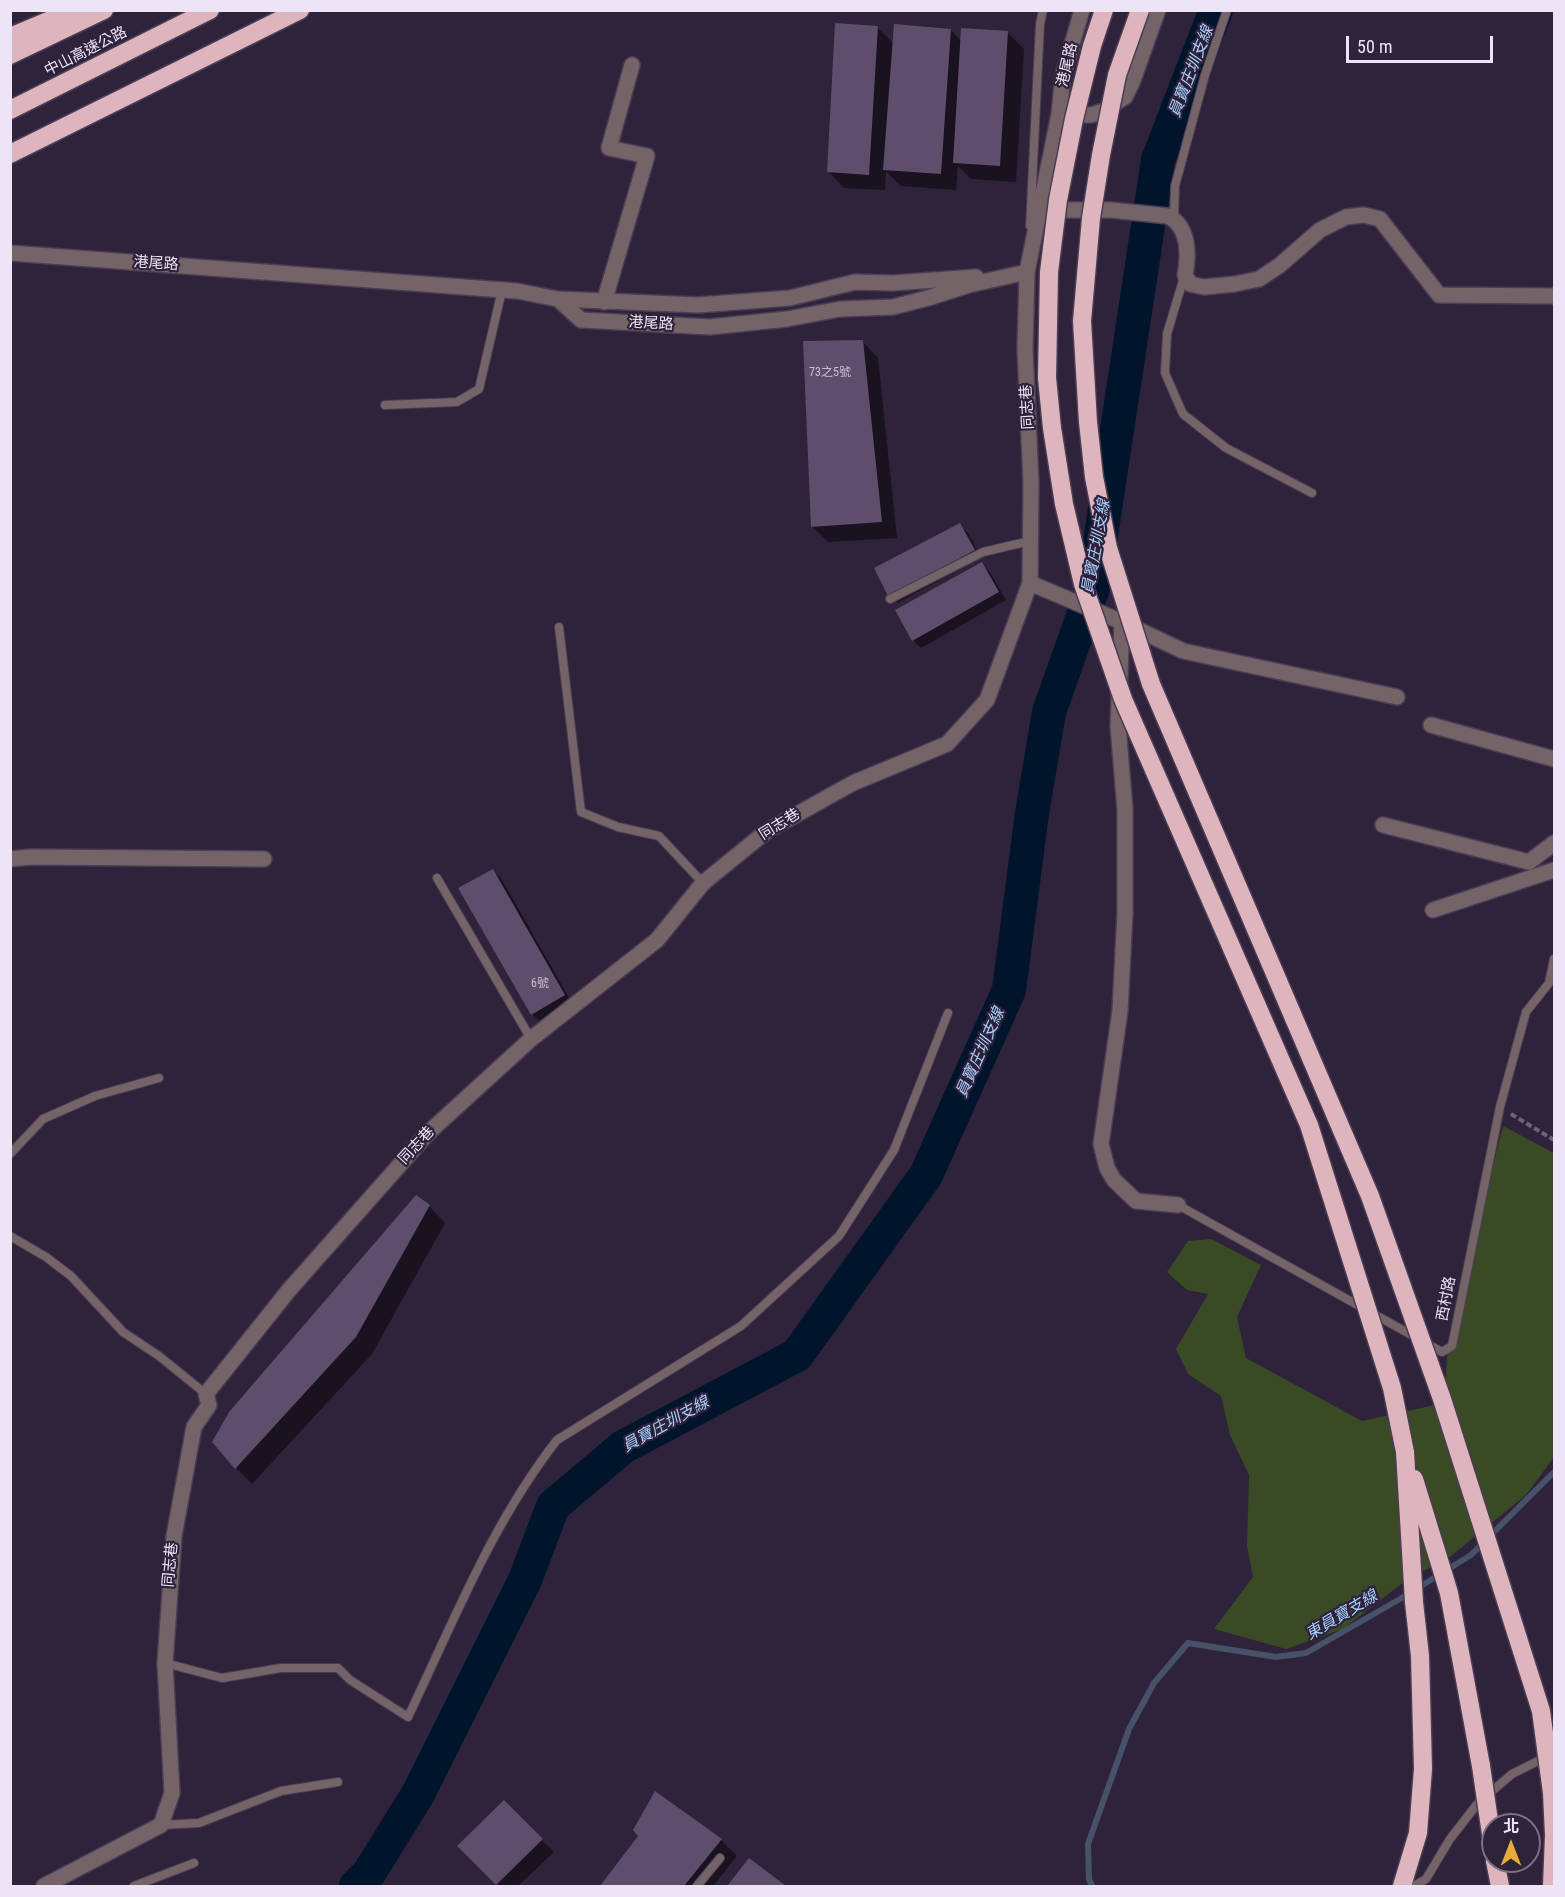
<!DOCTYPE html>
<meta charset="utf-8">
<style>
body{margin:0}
#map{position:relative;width:1565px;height:1897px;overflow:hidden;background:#2f223b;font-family:"Roboto Condensed","Noto Sans TC",sans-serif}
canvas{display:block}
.frame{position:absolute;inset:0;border:12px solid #ede4f5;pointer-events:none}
.north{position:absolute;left:1481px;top:1813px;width:60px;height:60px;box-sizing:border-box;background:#2f223b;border:2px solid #7b7085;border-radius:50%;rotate:0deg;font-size:16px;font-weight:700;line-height:24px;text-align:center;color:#ede4f5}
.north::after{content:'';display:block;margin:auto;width:21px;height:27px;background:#e8ab37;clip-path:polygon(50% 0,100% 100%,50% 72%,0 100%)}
.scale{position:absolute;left:1346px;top:36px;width:147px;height:27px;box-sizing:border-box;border:3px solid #ede4f5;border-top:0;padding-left:8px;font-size:18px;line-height:21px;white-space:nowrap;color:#ede4f5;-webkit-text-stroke:4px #2f223b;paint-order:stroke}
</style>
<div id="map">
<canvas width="1565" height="1897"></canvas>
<div class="frame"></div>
<div class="north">北</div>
<div class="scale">50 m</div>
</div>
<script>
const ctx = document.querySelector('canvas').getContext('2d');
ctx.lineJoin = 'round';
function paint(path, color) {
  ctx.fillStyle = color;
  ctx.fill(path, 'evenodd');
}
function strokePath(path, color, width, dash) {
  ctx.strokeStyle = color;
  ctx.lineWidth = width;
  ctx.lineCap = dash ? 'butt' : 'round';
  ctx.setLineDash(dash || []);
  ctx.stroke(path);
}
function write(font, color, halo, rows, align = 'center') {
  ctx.font = font + ' "Roboto Condensed","Noto Sans TC",sans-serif';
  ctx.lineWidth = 4.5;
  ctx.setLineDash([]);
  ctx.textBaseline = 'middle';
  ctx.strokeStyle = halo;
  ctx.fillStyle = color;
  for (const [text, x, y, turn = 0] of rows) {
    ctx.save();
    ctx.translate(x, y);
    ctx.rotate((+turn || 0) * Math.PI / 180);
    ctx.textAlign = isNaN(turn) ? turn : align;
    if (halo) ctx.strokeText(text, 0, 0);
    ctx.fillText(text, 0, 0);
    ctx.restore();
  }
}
paint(new Path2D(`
 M 1503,1126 L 1554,1153 L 1554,1457 L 1526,1495 L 1446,1560 L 1409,1578 L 1343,1629 L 1286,1649 L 1214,1629 L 1253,1577 L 1247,1546 L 1249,1475 L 1230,1435 L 1221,1396 L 1188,1374 L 1176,1349 L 1208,1294 L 1187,1290 L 1167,1272 L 1188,1241 L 1211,1239 L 1261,1265 L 1237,1317 L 1246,1358 L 1362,1421 L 1444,1403 L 1448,1343 Z`), '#3a4a25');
paint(new Path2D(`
 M 877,27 L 894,44 L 951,30 L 962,42 L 1008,33 L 1024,49 L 1016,182 L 971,179 L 958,166 L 956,190 L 901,186 L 886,171 L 885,190 L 844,188 L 828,171 Z
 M 862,341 L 878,358 L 897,538 L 828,542 L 812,526 Z
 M 960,525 L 968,533 L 981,558 L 897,603 L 889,595 Z
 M 982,564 L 989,571 L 1006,600 L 921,648 L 913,640 Z
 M 493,871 L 501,878 L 572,1003 L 540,1021 L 532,1014 Z
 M 429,1206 L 445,1223 L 372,1354 L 252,1484 L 236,1468 Z
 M 504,1802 L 554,1852 L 518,1886 L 500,1886 L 459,1846 Z
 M 640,1835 L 721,1840 L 737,1856 L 713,1886 L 602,1886 Z
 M 749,1860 L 784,1886 L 729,1886 Z`), '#0007');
strokePath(new Path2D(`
 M 1092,1886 L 1089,1879 L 1088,1844 L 1129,1729 L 1154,1683 L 1188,1643 L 1276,1657 L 1306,1653 L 1400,1599 L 1471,1555 L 1554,1472`), '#475268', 6);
strokePath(new Path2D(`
 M 356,1886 L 369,1873 L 418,1794 L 525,1580 L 553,1506 L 623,1447 L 797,1355 L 926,1175 L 1009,990 L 1032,813 L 1049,712 L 1093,588 L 1158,160 L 1216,10`), '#00142c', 34);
paint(new Path2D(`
 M 835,23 L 878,26 L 869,175 L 827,172 Z
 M 894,24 L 951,29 L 941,174 L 883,170 Z
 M 961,28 L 1008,31 L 1000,166 L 953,163 Z
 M 863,340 L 882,522 L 811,527 L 803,341 Z
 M 960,523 L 975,550 L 888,596 L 874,568 Z
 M 982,562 L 999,592 L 912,641 L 895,610 Z
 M 493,869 L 565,995 L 531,1015 L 458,888 Z
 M 416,1195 L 430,1205 L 356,1337 L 235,1469 L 212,1442 L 229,1412 Z
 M 655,1791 L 722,1839 L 684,1886 L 600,1886 L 638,1836 L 633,1830 Z
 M 504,1800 L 543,1839 L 496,1885 L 457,1846 Z
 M 749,1858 L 786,1886 L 727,1886 Z`), '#5e4e6b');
const lane = new Path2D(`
 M 1174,219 L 1175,186 L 1205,75 L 1227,10
 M 1030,226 L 1040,24 L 1043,10
 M 1184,277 L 1167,334 L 1165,373 L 1183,414 L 1226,448 L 1312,493
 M 385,405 L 457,402 L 479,389 L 502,290
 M 890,599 L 983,552 L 1030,541
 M 559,627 L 581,812 L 618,827 L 659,836 L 703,883
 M 437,878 L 531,1039
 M 10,1154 L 43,1119 L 95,1096 L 159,1078
 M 1178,1205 L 1442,1352 L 1452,1346 L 1500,1107 L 1526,1012 L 1549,983 L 1554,959
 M 10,1236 L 46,1257 L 71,1276 L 123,1332 L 159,1356 L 206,1394
 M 165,1663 L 222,1678 L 281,1668 L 338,1668 L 350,1680 L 408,1717 C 453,1623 492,1523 557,1440 L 741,1326 L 839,1236 L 894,1150 L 948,1013
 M 161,1825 L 199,1823 L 281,1791 L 338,1782
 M 134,1886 L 194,1863
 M 697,1886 L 720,1858
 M 1414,1886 L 1426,1879 L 1450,1839 L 1478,1803 L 1512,1774 L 1548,1756`);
const street = new Path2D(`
 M 1063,114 L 1091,115 L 1103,111 L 1125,97 L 1132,83 L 1158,10
 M 1045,210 L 1111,210 L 1168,216 C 1189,226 1189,255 1185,275 L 1190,284 L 1204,287 L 1235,284 L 1259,279 L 1280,265 L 1320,230 L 1346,217 L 1364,215 L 1380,219 L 1439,295 L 1554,296
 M 10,253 L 517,291 L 558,299 L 581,320 L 710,327 L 787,319 L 840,309 L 893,307 L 928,298 L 969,285 L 1027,272
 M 558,299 L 698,305 L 790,298 L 855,282 L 893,283 L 976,277
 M 604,302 L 647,156 L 609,148 L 632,65
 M 1030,583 L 1122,622 L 1183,651 L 1397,697
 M 1122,622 L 1118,726 L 1125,809 L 1125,913 L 1120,1011 L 1101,1144 L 1107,1168 L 1114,1180 L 1136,1201 L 1178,1205
 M 1431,725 L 1554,759
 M 1383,825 L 1529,862 L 1554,843
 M 10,859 L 31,857 L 264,859
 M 1433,910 L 1554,870
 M 44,1886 L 161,1825 L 172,1793 L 165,1663 L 174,1536 L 194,1427 L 209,1405 L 206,1394 L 289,1290 L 428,1133 L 531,1039 L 657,940 L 703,883 L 767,831 L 853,783 L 947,744 L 987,700 L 1030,583 L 1031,483 L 1025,349 L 1027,272 L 1059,114 L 1063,75 L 1082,10`);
const highway = new Path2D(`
 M 10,37 L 74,10
 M 10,55 L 104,10
 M 10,110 L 210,10
 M 10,154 L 300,10
 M 1414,1479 L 1449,1593 L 1481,1766
 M 1495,1861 L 1500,1886
 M 1402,1886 L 1418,1833 L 1423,1769 L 1420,1656 L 1414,1602 L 1405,1452`);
strokePath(lane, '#4a3d55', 10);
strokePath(street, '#4a3d55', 18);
strokePath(highway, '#4a3d55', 21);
strokePath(new Path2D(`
 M 1511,1114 L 1554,1140`), '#6f6379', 4, [6, 3]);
strokePath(lane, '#756467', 8);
strokePath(street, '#756467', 15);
strokePath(highway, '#dfb5bd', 18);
const highwayBridge = new Path2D(`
 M 1104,10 L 1092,46 L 1074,119 L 1058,200 L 1049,272 L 1047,378 L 1052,428 L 1064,504 L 1083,584 L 1123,699 L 1309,1125 L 1392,1388 L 1405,1452
 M 1140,10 L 1117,75 L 1101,155 L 1091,218 L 1082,321 L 1088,422 L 1094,477 L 1108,548 L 1151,684 L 1370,1196 L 1442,1399 L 1541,1711 L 1552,1793 L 1554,1835 L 1552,1886
 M 1481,1766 L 1493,1848`);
strokePath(highwayBridge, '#4a3d55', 21, []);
strokePath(highwayBridge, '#dfb5bd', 18);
write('12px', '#c9bed2', null, [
 ["73之5號",830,373],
 ["6號",540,984]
]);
write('15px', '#ede4f5', '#2f223b', [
 ["中山高速公路",86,52,-27],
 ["港尾路",1068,65,-77],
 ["港尾路",156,264,4],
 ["港尾路",651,324,3],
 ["同志巷",1028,407,-93],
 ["同志巷",780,825,-32],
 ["同志巷",417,1146,-47],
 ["西村路",1447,1299,-79],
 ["同志巷",171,1565,-85]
]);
write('italic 16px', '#a6d0fb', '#2f223b', [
 ["員寶庄圳支線",1192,72,-69],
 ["員寶庄圳支線",1097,547,-80],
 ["員寶庄圳支線",981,1053,-66],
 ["員寶庄圳支線",666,1425,-29],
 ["東員寶支線",1342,1616,-31]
]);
</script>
